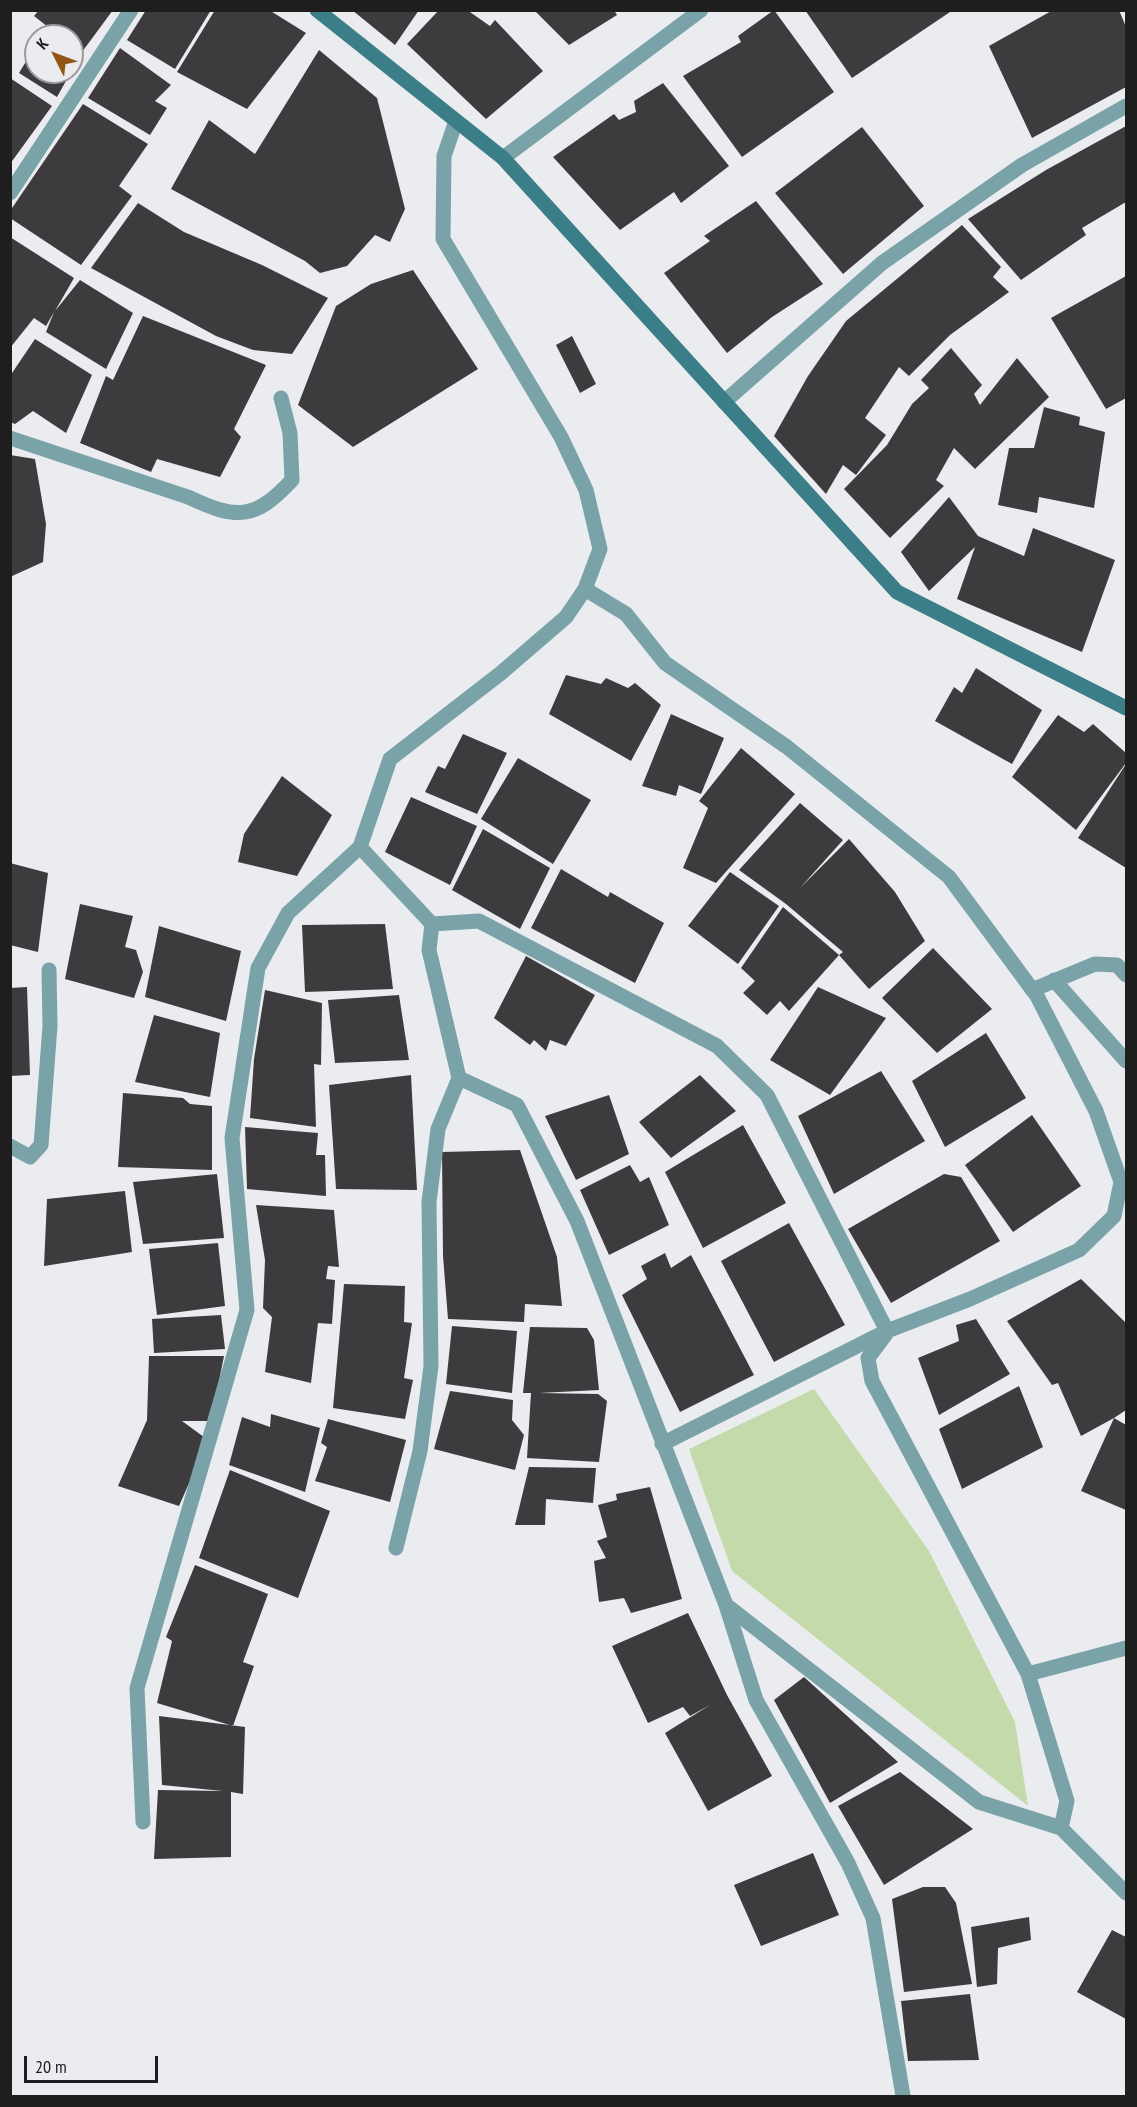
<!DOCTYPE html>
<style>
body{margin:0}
#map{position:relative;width:1137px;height:2107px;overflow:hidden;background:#ebecef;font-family:"PT Sans Narrow",sans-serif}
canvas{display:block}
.frame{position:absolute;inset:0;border:12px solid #1e1e1f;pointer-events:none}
.north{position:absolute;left:24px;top:24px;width:60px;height:60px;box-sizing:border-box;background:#ebecef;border:2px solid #999a9c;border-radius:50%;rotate:312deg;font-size:16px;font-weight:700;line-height:24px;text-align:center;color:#1e1e1f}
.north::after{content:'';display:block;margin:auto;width:21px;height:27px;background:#915713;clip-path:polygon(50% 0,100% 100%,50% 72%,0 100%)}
.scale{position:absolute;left:24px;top:2056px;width:134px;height:27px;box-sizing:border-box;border:3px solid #1e1e1f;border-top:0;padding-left:8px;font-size:18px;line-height:21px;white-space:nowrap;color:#1e1e1f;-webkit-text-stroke:4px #ebecef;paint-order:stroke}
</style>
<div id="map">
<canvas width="1137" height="2107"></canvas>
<div class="frame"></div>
<div class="north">K</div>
<div class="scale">20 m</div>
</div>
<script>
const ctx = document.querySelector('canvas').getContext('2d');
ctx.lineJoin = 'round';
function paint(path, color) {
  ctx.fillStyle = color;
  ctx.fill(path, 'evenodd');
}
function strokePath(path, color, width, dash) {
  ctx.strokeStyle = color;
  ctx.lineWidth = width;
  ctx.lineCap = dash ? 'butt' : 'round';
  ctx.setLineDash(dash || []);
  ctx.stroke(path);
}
paint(new Path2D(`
 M 814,1389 L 929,1551 L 1015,1722 L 1028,1806 L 732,1571 L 689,1449 Z`), '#c4daaa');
paint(new Path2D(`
 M 39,10 L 113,10 L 82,52 L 72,70 L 72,36 L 42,36 L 48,27 L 34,16 Z
 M 146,10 L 211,10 L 175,69 L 127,40 Z
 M 215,10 L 269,10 L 306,33 L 247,109 L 177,72 Z
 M 352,10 L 419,10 L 395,45 Z
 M 439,10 L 467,10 L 490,26 L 495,20 L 543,71 L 486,119 L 407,44 Z
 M 534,10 L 614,10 L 617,15 L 569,45 Z
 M 774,10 L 834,92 L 742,157 L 683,76 L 741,42 L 738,36 Z
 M 805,10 L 953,10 L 852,78 Z
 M 1053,10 L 1119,10 L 1126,27 L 1126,87 L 1032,138 L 989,46 Z
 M 36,45 L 36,72 L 71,72 L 57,97 L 19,73 Z
 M 120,48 L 171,85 L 155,101 L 167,108 L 150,135 L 88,98 Z
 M 319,50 L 377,98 L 405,209 L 390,242 L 375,235 L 347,266 L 320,273 L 305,261 L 171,189 L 209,120 L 255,154 Z
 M 10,78 L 52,106 L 10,164 Z
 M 663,83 L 729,166 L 681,203 L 674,192 L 620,230 L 553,157 L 614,114 L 619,120 L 636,112 L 634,101 Z
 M 83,104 L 148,144 L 119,186 L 132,196 L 81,265 L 10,218 L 10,211 Z
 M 1126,126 L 1126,202 L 1082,228 L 1086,235 L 1021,280 L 968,219 L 1046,170 Z
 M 862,127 L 924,206 L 843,274 L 775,193 Z
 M 756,201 L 823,284 L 772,317 L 727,353 L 664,273 L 710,241 L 704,236 Z
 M 138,203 L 184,232 L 262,265 L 328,298 L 292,354 L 253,350 L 216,336 L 91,268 Z
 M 962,225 L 1001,267 L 993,277 L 1009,292 L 950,335 L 909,376 L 899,367 L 865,418 L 886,435 L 856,475 L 843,465 L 826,494 L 774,436 L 808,376 L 846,321 Z
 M 10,237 L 74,278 L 55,311 L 80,280 L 133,313 L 106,369 L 46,332 L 54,312 L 46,326 L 34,318 L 10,348 Z
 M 413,270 L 478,369 L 353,447 L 298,405 L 336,306 L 371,284 Z
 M 1126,276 L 1126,398 L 1106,409 L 1051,318 Z
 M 143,316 L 266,365 L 234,429 L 241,437 L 220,477 L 157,459 L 151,472 L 80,443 L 106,376 L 113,380 Z
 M 572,336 L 596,384 L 580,393 L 556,345 Z
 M 35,339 L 92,375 L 66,433 L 33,411 L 15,424 L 10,422 L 10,376 Z
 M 951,348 L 982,385 L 974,394 L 980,405 L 1017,358 L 1049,397 L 975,469 L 954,448 L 936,480 L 944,486 L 890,538 L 844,489 L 887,445 L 912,404 L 929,388 L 921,380 Z
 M 1044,407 L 1080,417 L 1079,425 L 1105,432 L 1094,508 L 1039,497 L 1037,513 L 998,505 L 1009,448 L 1034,448 Z
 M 10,455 L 35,459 L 46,524 L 43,562 L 10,577 Z
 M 949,497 L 978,536 L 1024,556 L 1033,528 L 1115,560 L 1082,652 L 957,599 L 975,547 L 929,591 L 901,552 Z
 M 976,668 L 1042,710 L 1012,764 L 935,721 L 954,687 L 962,693 Z
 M 566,675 L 601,684 L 606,678 L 628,688 L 635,683 L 661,705 L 631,761 L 549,714 Z
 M 671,714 L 724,738 L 701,794 L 679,785 L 676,796 L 642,786 Z
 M 1058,715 L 1084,732 L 1093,724 L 1126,753 L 1126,763 L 1076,830 L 1012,777 Z
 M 463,734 L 507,753 L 477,814 L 425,792 L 438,766 L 445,769 Z
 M 741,748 L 795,794 L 716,883 L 683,868 L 708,808 L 699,801 Z
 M 518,758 L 591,800 L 553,864 L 481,819 Z
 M 1126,764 L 1126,868 L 1078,838 Z
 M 282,776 L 332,815 L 297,876 L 238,862 L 244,834 Z
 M 411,797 L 477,826 L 450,885 L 385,852 Z
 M 800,803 L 843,840 L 800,888 L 849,839 L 895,892 L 925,941 L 869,989 L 839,955 L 843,952 L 786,904 L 739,870 Z
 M 483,829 L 550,868 L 520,929 L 452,890 Z
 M 10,863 L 48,873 L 38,952 L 10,945 Z
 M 561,869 L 608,897 L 610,892 L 664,923 L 635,983 L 531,928 Z
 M 730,872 L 779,906 L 738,964 L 688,926 Z
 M 80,904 L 133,916 L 125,947 L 136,950 L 143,972 L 134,998 L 65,979 Z
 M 783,907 L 839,955 L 789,1011 L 780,1001 L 767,1015 L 743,993 L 755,981 L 741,968 Z
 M 385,924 L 393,989 L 305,992 L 302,925 Z
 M 159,926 L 241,951 L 226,1021 L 145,997 Z
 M 933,948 L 992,1009 L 937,1053 L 882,998 Z
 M 526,956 L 595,995 L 566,1046 L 550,1040 L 546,1051 L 534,1040 L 530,1045 L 494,1018 Z
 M 27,987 L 30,1075 L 10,1076 L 10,988 Z
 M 818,987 L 886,1018 L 830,1095 L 770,1060 Z
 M 265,990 L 322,1003 L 321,1065 L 314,1064 L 316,1127 L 250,1118 L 254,1059 Z
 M 399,995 L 409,1060 L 335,1063 L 328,1000 Z
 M 154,1015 L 220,1033 L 210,1097 L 135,1082 Z
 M 986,1033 L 1026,1098 L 945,1147 L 912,1081 Z
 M 881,1071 L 925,1141 L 834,1194 L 798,1116 Z
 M 411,1075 L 417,1190 L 336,1189 L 329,1085 Z
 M 700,1075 L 736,1111 L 671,1158 L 639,1122 Z
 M 123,1093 L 183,1098 L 190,1104 L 212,1106 L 212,1170 L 118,1167 Z
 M 609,1095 L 629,1154 L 576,1180 L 545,1116 Z
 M 1032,1115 L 1081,1186 L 1013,1232 L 965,1165 Z
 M 743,1125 L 786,1203 L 703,1248 L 665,1172 Z
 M 245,1127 L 318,1133 L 316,1155 L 325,1155 L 326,1196 L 247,1189 Z
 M 520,1150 L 557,1257 L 562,1306 L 525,1304 L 524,1322 L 448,1319 L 443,1256 L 442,1152 Z
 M 630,1165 L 640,1182 L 649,1177 L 669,1225 L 609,1255 L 580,1190 Z
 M 217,1174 L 224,1238 L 143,1244 L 133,1182 Z
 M 944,1174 L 961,1177 L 1000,1241 L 891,1303 L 848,1229 Z
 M 125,1191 L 132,1252 L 44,1266 L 47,1199 Z
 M 256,1205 L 334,1210 L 339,1267 L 328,1266 L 326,1279 L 335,1280 L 332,1324 L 318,1323 L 311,1383 L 265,1372 L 272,1317 L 263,1308 L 265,1260 Z
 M 789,1223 L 845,1325 L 774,1362 L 721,1261 Z
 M 218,1243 L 225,1306 L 157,1315 L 149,1249 Z
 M 665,1253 L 671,1268 L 691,1255 L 754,1375 L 680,1412 L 622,1295 L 647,1279 L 641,1266 Z
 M 1081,1279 L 1126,1323 L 1126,1410 L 1114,1418 L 1126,1425 L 1126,1510 L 1081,1491 L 1114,1418 L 1081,1436 L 1058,1383 L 1052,1385 L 1007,1321 Z
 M 344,1284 L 405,1286 L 404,1322 L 412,1323 L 404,1378 L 413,1380 L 405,1419 L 333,1408 Z
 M 221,1315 L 225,1349 L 154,1353 L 152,1319 Z
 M 976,1319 L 1010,1374 L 939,1415 L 918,1358 L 959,1341 L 956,1325 Z
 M 452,1326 L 517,1331 L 512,1393 L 446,1384 Z
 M 530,1327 L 587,1328 L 594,1340 L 599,1390 L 539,1393 L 598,1394 L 607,1401 L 599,1462 L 527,1458 L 531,1393 L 523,1393 Z
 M 149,1356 L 224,1356 L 211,1421 L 182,1421 L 208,1440 L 179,1506 L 118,1486 L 147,1420 Z
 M 1019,1386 L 1043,1447 L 962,1489 L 939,1429 Z
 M 450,1391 L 513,1400 L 512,1420 L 524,1435 L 515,1470 L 434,1449 Z
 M 271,1414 L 320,1428 L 305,1492 L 229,1465 L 242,1417 L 270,1427 Z
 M 328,1419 L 406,1440 L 390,1502 L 315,1481 L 327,1447 L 321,1443 Z
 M 529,1467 L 596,1468 L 593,1503 L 546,1499 L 545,1525 L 515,1525 Z
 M 230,1470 L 330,1511 L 298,1598 L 199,1558 Z
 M 650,1487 L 682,1599 L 631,1613 L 624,1598 L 599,1602 L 594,1561 L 606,1558 L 597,1541 L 607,1537 L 598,1505 L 617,1500 L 616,1494 Z
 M 195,1565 L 268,1594 L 243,1662 L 254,1666 L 233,1726 L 157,1703 L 172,1641 L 166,1637 Z
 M 688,1613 L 727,1695 L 772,1776 L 708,1811 L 665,1733 L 710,1705 L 690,1716 L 683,1707 L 648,1723 L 612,1646 Z
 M 804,1677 L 898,1762 L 830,1803 L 774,1700 Z
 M 159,1716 L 245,1727 L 243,1794 L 231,1792 L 231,1857 L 154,1859 L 158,1790 L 223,1791 L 162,1785 Z
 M 900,1772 L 973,1829 L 884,1885 L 838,1806 Z
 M 813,1853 L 839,1915 L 761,1946 L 734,1885 Z
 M 923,1887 L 945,1887 L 956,1903 L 972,1984 L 904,1992 L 892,1899 Z
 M 1029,1917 L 1031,1940 L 998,1948 L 997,1984 L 977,1987 L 971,1927 Z
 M 1112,1930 L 1126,1937 L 1126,2019 L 1077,1992 Z
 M 970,1994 L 979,2060 L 908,2061 L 901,2001 Z`), '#3d3b3d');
strokePath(new Path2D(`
 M 456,121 L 444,156 L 443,239 L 561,437 L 586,490 L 600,549 L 585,589
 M 503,158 L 701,10
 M 10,193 L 131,10
 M 724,402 L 882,263 L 1022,165 L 1126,106
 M 10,438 L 188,497 C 237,520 255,520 292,480 L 290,433 L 281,398
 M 360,847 L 432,924 L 479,921 L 717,1046 L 767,1095 L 887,1331
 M 1054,980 L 1126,1061
 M 1032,990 L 1095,964 L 1117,965 L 1126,975
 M 459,1078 L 517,1105 L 577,1221 L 726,1605 L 979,1802 L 1061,1828 L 1126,1893
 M 10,1146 L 30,1157 L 41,1145 L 50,1026 L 49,970
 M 886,1334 L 868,1358 L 872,1381 L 1028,1674 L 1067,1801 L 1061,1828
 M 396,1548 L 420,1451 L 431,1366 L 429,1202 L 438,1129 L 459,1078 L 429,950 L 432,924
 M 726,1605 L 756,1700 L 848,1863 L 873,1918 L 903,2096
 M 1028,1674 L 1126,1648
 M 143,1822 L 137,1688 L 247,1310 L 232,1138 L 258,968 L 288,913 L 360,847 L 390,759 L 501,673 L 566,617 L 585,589 L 626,614 L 665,663 L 787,747 L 949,877 L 1037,996 L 1096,1111 L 1121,1182 L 1114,1216 L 1079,1250 L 970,1299 L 887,1331 L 662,1444`), '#79a2a9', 15);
strokePath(new Path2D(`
 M 317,10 L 503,158 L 897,592 L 1126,708`), '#3c7e88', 15);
</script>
